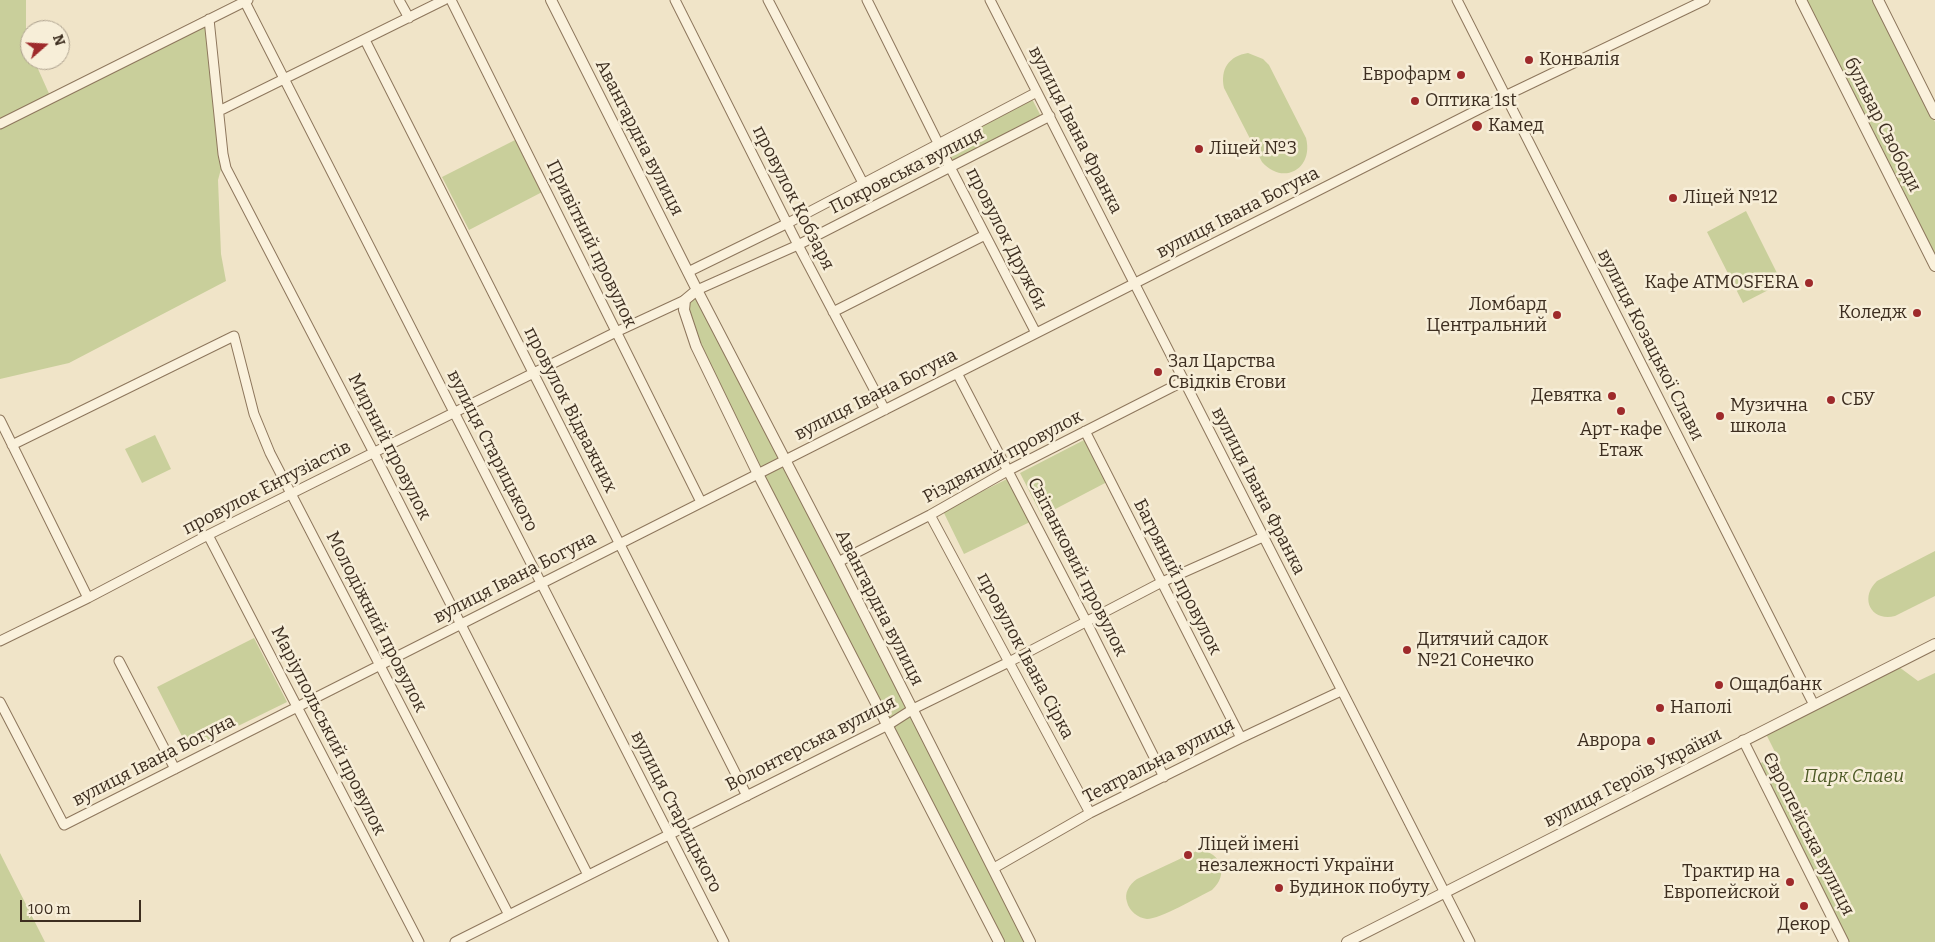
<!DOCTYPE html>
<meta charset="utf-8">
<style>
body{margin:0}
#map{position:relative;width:1935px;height:942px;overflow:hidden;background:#f0e4c8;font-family:Bitter,serif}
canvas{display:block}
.north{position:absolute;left:20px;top:20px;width:50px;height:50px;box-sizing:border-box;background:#f7eed8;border:1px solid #ada18e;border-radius:50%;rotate:71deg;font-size:14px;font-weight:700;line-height:20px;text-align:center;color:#3d2e20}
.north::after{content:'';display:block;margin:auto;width:18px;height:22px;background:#9e2a2b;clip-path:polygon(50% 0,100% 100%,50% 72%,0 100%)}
.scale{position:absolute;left:20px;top:900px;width:121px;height:22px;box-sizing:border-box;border:2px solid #3d2e20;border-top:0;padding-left:6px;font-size:15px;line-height:18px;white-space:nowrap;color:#3d2e20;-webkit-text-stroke:4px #f7eed8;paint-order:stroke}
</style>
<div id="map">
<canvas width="1935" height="942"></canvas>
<div class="north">N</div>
<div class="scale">100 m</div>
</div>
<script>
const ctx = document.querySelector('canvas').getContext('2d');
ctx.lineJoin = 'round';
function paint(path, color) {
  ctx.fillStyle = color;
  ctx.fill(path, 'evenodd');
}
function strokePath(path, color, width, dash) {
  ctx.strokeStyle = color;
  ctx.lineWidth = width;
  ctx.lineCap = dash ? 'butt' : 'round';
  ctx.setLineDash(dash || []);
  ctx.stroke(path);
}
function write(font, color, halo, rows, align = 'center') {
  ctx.font = font + ' Bitter,serif';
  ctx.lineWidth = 5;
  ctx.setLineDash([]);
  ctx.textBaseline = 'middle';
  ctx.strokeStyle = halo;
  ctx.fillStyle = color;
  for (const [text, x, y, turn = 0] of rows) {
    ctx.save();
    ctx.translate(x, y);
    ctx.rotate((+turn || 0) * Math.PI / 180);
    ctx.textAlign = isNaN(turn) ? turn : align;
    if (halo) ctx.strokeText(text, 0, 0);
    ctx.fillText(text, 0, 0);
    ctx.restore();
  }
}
paint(new Path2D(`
 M 0,0 L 26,0 L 26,35 L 30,50 L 30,60 L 34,60 L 51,98 L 0,124 Z
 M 1805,0 L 1873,0 L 1935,122 L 1935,258 Z
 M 208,24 L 220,147 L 221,169 L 218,180 L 221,254 L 226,281 L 69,363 L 0,379 L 0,126 Z
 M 1248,53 L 1263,59 L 1269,65 L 1306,138 C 1314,169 1283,186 1262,162 L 1224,88 C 1220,69 1229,56 1248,53 Z
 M 1032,99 L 1043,120 L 956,166 L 947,148 L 948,143 Z
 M 519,138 L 546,190 L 469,230 L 442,177 Z
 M 1746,211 L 1782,283 L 1743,303 L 1707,232 Z
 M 697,290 L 1030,942 L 999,942 L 696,346 L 685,300 Z
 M 155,435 L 171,469 L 142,483 L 125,449 Z
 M 1086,439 L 1107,482 L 1042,516 L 1020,473 Z
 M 1011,477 L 1032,521 L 964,554 L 943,511 Z
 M 1935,551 L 1935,596 L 1895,616 C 1871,622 1859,598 1877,581 Z
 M 254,638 L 287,702 L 189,750 L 157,687 Z
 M 1895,664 L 1918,681 L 1935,673 L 1935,942 L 1844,942 L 1756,766 L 1776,754 L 1764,730 Z
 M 1199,850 C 1222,852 1229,875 1212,890 C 1198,897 1160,919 1147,919 C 1138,918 1129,911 1127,902 C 1124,893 1129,885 1137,879 Z
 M 0,853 L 45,942 L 0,942 Z`), '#c9cf9b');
const minor = new Path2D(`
 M 399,0 L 409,18
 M 451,0 L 701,502
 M 675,0 L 798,245 L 885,410
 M 768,0 L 863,183
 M 867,0 L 950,167 L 1036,333
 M 990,0 L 1470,942
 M 1457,0 L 1814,705
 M 245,2 L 724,942
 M 209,19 L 223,154 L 226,168 L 374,453 L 588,875
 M 365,40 L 747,796
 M 219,111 L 444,0
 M 0,124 L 248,0
 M 688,272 L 788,223 L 1037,92
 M 697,290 L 798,245 L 1050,116
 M 833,312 L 985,235
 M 957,373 L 1086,621 L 1164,777
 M 0,420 L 88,598
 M 1085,431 L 1241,738
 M 12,445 L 234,336 L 254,414 L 270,453 L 509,915
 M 930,515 L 1090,813
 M 208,535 L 419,942
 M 838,562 L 930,515 L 1009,470 L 1184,381
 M 0,641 L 88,598 L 208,535 L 616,332 L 685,300
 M 119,661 L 175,769
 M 0,702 L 64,825 L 1505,96 L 1705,0
 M 1743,740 L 1844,942
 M 994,868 L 1090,813 L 1241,738 L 1341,691
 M 455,942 L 888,725 L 913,709 L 1009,662 L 1162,582 L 1263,537`);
const tertiary = new Path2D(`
 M 551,0 L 697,290 L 685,300 L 684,310 L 696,346 L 758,474 L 999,942
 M 1801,0 L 1935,266
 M 1878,0 L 1935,114
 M 697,290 L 838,562 L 1030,942
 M 1347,942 L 1935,644`);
strokePath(minor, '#8d765c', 11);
strokePath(tertiary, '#8d765c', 12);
strokePath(minor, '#faf1dc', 9);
strokePath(tertiary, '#faf1dc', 10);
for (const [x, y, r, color] of [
 [1529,60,5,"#9e2a2b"],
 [1461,75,5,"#9e2a2b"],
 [1415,101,5,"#9e2a2b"],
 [1477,126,6,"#9e2a2b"],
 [1199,149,5,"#9e2a2b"],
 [1673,198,5,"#9e2a2b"],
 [1809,283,5,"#9e2a2b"],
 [1917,313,5,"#9e2a2b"],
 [1557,315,5,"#9e2a2b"],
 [1158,372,5,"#9e2a2b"],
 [1612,396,5,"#9e2a2b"],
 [1831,400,5,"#9e2a2b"],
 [1621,411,5,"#9e2a2b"],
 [1720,416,5,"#9e2a2b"],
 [1407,650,5,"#9e2a2b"],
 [1719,685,5,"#9e2a2b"],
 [1660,708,5,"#9e2a2b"],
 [1651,741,5,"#9e2a2b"],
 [1188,855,5,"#9e2a2b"],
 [1790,882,5,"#9e2a2b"],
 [1279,888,5,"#9e2a2b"],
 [1804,906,5,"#9e2a2b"]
]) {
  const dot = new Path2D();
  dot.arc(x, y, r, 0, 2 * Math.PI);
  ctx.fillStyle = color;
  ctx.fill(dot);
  strokePath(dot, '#f7eed8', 2);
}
write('18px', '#3d2e20', '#f7eed8', [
 ["Конвалія",1539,60],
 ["Еврофарм",1451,75,"right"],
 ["Оптика 1st",1425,101],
 ["Камед",1488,126],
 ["Ліцей №3",1209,149],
 ["Ліцей №12",1683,198],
 ["Кафе ATMOSFERA",1799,283,"right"],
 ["Ломбард",1547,305,"right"],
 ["Центральний",1547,326,"right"],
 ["Коледж",1907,313,"right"],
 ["Зал Царства",1168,362],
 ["Свідків Єгови",1168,383],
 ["Девятка",1602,396,"right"],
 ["СБУ",1841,400],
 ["Музична",1730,406],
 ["школа",1730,427],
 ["Арт-кафе",1621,430,"center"],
 ["Етаж",1621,451,"center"],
 ["Дитячий садок",1417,640],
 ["№21 Сонечко",1417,661],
 ["Ощадбанк",1729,685],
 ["Наполі",1670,708],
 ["Аврора",1641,741,"right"],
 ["Ліцей імені",1198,845],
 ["незалежності України",1198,866],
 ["Трактир на",1780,872,"right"],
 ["Европейской",1780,893,"right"],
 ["Будинок побуту",1289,888],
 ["Декор",1804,925,"center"]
], 'left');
write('18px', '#3d2e20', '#f7eed8', [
 ["бульвар Свободи",1882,125,63],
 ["вулиця Івана Франка",1075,130,63],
 ["Авангардна вулиця",639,138,63],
 ["Покровська вулиця",907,171,-27],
 ["провулок Кобзаря",793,198,63],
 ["вулиця Івана Богуна",1238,213,-27],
 ["провулок Дружби",1006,239,63],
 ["Привітний провулок",591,244,64],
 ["вулиця Козацької Слави",1650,345,63],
 ["вулиця Івана Богуна",876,395,-27],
 ["провулок Відважних",570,410,63],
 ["Мирний провулок",389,447,63],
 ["вулиця Старицького",492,451,63],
 ["Різдвяний провулок",1003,457,-28],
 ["провулок Ентузіастів",267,488,-27],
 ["вулиця Івана Франка",1258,491,63],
 ["Світанковий провулок",1077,567,63],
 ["Багряний провулок",1177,577,63],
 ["вулиця Івана Богуна",515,578,-27],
 ["Авангардна вулиця",879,608,63],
 ["Молодіжний провулок",376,622,63],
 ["провулок Івана Сірка",1025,656,62],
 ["Маріупольський провулок",328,731,63],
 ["Волонтерська вулиця",811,744,-27],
 ["вулиця Івана Богуна",154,761,-27],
 ["Театральна вулиця",1159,761,-27],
 ["вулиця Героїв України",1633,778,-27],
 ["вулиця Старицького",676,812,63],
 ["Європейська вулиця",1808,834,63]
]);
write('italic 18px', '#4d5a26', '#f7eed8', [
 ["Парк Слави",1854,777]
]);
</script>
